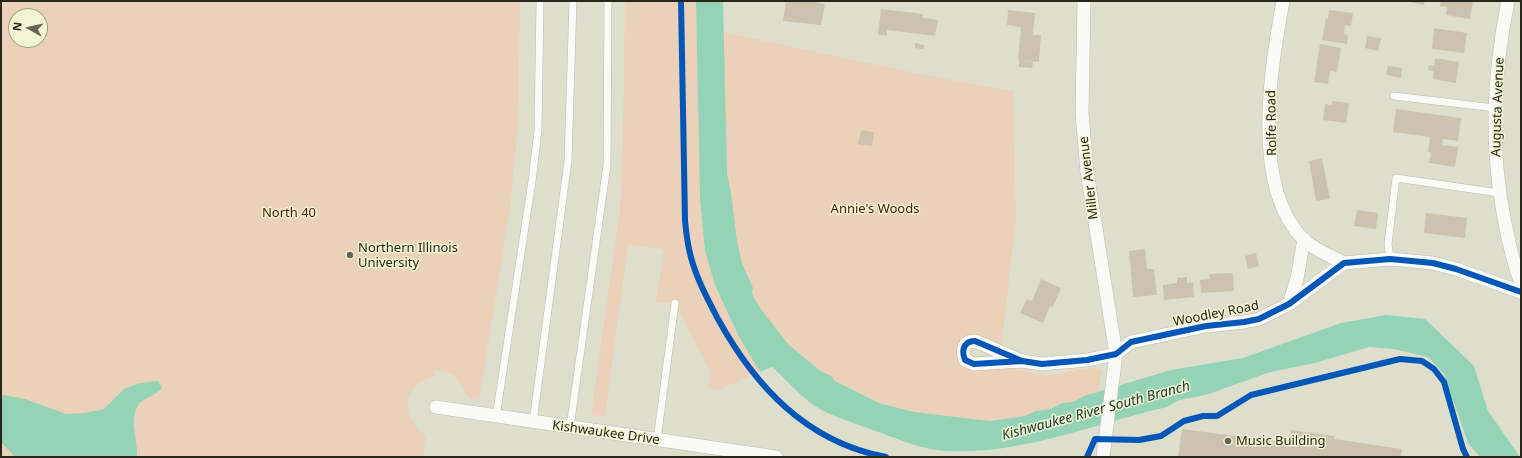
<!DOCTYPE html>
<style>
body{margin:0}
#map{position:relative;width:1522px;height:458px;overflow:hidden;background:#dedecd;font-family:"Noto Sans",sans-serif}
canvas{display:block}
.frame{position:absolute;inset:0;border:2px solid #262619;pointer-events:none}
.north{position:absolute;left:8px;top:8px;width:40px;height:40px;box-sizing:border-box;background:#f3f4d2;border:1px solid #a1a288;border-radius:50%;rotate:278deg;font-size:11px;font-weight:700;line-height:16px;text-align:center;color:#262619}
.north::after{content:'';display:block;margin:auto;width:14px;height:18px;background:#666658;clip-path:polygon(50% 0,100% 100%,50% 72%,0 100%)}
</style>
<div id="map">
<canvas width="1522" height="458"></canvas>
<div class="frame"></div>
<div class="north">N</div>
</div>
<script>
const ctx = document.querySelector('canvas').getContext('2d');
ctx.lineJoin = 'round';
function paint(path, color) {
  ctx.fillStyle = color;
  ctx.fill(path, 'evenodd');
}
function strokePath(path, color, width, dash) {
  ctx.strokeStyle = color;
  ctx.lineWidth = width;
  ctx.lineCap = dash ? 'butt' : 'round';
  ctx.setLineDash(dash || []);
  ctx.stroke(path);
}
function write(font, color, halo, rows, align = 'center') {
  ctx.font = font + ' "Noto Sans",sans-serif';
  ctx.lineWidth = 3;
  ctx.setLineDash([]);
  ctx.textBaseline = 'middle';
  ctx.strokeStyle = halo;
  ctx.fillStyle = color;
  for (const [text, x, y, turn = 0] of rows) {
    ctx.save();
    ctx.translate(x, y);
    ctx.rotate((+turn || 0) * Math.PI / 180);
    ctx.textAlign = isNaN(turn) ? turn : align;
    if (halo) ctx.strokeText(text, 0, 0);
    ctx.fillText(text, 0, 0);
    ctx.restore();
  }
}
paint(new Path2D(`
 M 1,1 L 520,1 L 518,123 L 510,209 L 479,400 L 469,398 C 459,381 457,372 435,370 L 434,377 C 401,384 401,418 426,436 L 423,457 L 1,457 ZM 16,16 L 40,16 L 40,40 L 16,40 Z
 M 625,1 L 696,1 L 700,199 L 705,251 L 715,285 L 738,335 L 760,372 L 718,390 L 708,388 L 711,372 L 674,303 L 656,303 L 664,249 L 628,245 L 605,416 L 591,415 L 620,210 L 623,133 Z
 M 723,32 L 924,75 L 1013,91 L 1016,220 L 1001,347 L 958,347 C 956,360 963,372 978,371 C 983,370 987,366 992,366 C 1011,366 1029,374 1047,375 C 1062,375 1089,364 1101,370 L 1099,392 L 1073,402 L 1062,403 L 1051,409 L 1036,411 L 1025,416 L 990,421 L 914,412 L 879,403 L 835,381 L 831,376 L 819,370 L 788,344 L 760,308 L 752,294 L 753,288 L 742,263 L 737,241 L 731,192 L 727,174 Z`), '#ebd0ba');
paint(new Path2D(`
 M 696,1 L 723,1 L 727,174 L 731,192 L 737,241 L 742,263 L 753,288 L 752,294 L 760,308 L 788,344 L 819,370 L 831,376 L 835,381 L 879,403 L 914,412 L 990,421 L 1025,416 L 1036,411 L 1051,409 L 1062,403 L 1073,402 L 1084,396 L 1171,370 L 1243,358 L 1341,323 L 1386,315 L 1425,319 L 1474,366 L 1488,411 L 1520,457 L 1480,457 L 1468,443 L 1455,405 L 1448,391 L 1445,375 L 1428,357 L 1394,349 L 1369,347 L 1315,363 L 1270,372 L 1206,395 L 1179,400 L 1167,407 C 1092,424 1015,458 936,450 C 915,447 893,437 873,430 C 854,423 827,415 812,404 C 797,393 786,379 772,367 L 760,372 L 738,335 L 715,285 L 705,251 L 700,199 Z
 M 158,381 L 162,388 C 155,396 145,397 139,404 C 128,419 138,440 137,457 L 15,457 L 1,442 L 1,396 L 4,395 L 25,399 L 66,414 L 85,413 L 104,409 L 124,389 L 140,383 Z`), '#94d3b6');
paint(new Path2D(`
 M 786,1 L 808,1 L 825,4 L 821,25 L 783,21 Z
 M 1407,1 L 1425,1 L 1424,5 Z
 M 1441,1 L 1473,1 L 1470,19 L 1446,15 L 1447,7 L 1440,6 Z
 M 881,9 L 923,14 L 923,18 L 938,20 L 935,36 L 887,30 L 887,36 L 878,35 Z
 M 1008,10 L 1035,13 L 1033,35 L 1041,35 L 1039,62 L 1018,60 L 1021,27 L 1007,25 Z
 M 1329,10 L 1353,13 L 1351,26 L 1345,25 L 1344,34 L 1348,35 L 1347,44 L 1322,40 L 1326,18 L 1328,19 Z
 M 1434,28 L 1467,33 L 1464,53 L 1432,49 Z
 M 1367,36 L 1381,38 L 1378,51 L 1365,48 Z
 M 915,43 L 924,45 L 924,49 L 915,48 Z
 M 1320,44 L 1341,48 L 1337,72 L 1330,71 L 1328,84 L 1314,82 Z
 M 1435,58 L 1459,62 L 1456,83 L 1433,79 L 1434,71 L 1428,70 L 1429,65 L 1434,66 Z
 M 1019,60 L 1033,62 L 1032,68 L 1019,67 Z
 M 1388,66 L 1402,68 L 1401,78 L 1386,75 Z
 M 1332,101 L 1349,103 L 1346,123 L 1323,120 L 1325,104 L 1332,105 Z
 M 1396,109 L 1461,118 L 1458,141 L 1443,139 L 1442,145 L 1458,147 L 1455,167 L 1429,163 L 1431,153 L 1428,152 L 1430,137 L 1393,132 Z
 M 861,130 L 874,132 L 872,146 L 858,144 Z
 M 1322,158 L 1330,199 L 1316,201 L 1309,161 Z
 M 1357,210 L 1378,213 L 1376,229 L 1354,226 Z
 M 1426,213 L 1467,218 L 1465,238 L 1424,233 Z
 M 1145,249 L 1147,269 L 1154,269 L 1157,295 L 1133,297 L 1129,251 Z
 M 1256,253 L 1259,266 L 1248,269 L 1245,256 Z
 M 1233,273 L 1234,291 L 1201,293 L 1200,280 L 1210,279 L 1209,274 Z
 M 1187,277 L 1187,283 L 1193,282 L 1194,297 L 1164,300 L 1163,285 L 1177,283 L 1177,278 Z
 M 1041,279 L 1061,288 L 1053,307 L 1050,306 L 1043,323 L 1020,313 L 1027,299 L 1032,301 Z
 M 1182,429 L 1290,443 L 1291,430 L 1335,436 L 1334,439 L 1402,449 L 1401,457 L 1178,457 Z`), '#cbc3ae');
const service = new Path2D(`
 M 1394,96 L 1495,108
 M 1390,259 L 1388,244 L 1396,178 L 1499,193
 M 496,417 L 532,181 L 538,130 L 540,1
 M 533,422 L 568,161 L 573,1
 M 570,427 L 607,165 L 608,1
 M 657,440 L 675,303`);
const minor = new Path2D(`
 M 1084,1 L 1082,113 L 1087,172 L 1116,354 L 1103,457
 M 1283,1 C 1271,68 1250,186 1304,240 C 1315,250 1331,256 1344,263
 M 1508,1 C 1493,75 1490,144 1504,218 C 1508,240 1513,262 1521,283
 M 1289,304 L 1297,279 L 1304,239
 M 1022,361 L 975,341 C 964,341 961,350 965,360 L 974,364 L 1022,361 L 1042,364 L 1087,360 L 1116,354 L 1131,342 L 1206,326 L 1244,322 L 1259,319 L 1289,304 L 1344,263 L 1390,259 L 1433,263 L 1456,269 L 1521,292
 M 436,407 L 776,457`);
strokePath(service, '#bcbcae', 8);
strokePath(minor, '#bcbcae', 14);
strokePath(service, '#fafaf8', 7);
strokePath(minor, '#fafaf8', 13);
strokePath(new Path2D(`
 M 681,1 L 685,221 C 686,230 687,240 689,249 C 694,274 706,296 718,319 C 755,386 806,442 886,457
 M 1022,361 L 975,341 C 964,341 961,350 965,360 L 974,364 L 1022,361 L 1042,364 L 1087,360 L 1116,354 L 1131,342 L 1206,326 L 1244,322 L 1259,319 L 1289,304 L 1344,263 L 1390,259 L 1433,263 L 1456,269 L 1521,292
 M 1087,457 L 1095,439 L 1139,440 L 1161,436 L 1184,421 L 1203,416 L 1217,416 L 1251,395 L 1400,359 L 1422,361 L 1434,369 L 1444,382 L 1463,449 L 1467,457`), '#0057b8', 6);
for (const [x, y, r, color] of [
 [350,255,4,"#666658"],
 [1228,441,4,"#666658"]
]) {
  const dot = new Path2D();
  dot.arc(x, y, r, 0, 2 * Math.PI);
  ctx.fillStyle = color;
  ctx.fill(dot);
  strokePath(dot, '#f3f4d2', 1.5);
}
write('13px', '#262619', '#f3f4d2', [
 ["Augusta Avenue",1498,107,-88],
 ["Rolfe Road",1272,123,-91],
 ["Miller Avenue",1089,178,-97],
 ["Woodley Road",1216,314,-11],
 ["Kishwaukee Drive",606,433,8]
]);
write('13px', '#471a00', '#f3f4d2', [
 ["Annie's Woods",875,209],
 ["North 40",289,213]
]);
write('13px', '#262619', '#f3f4d2', [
 ["Northern Illinois",358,248],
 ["University",358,263],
 ["Music Building",1236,441]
], 'left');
write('italic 14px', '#113a2c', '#f3f4d2', [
 ["Kishwaukee River South Branch",1096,411,-15]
]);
</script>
